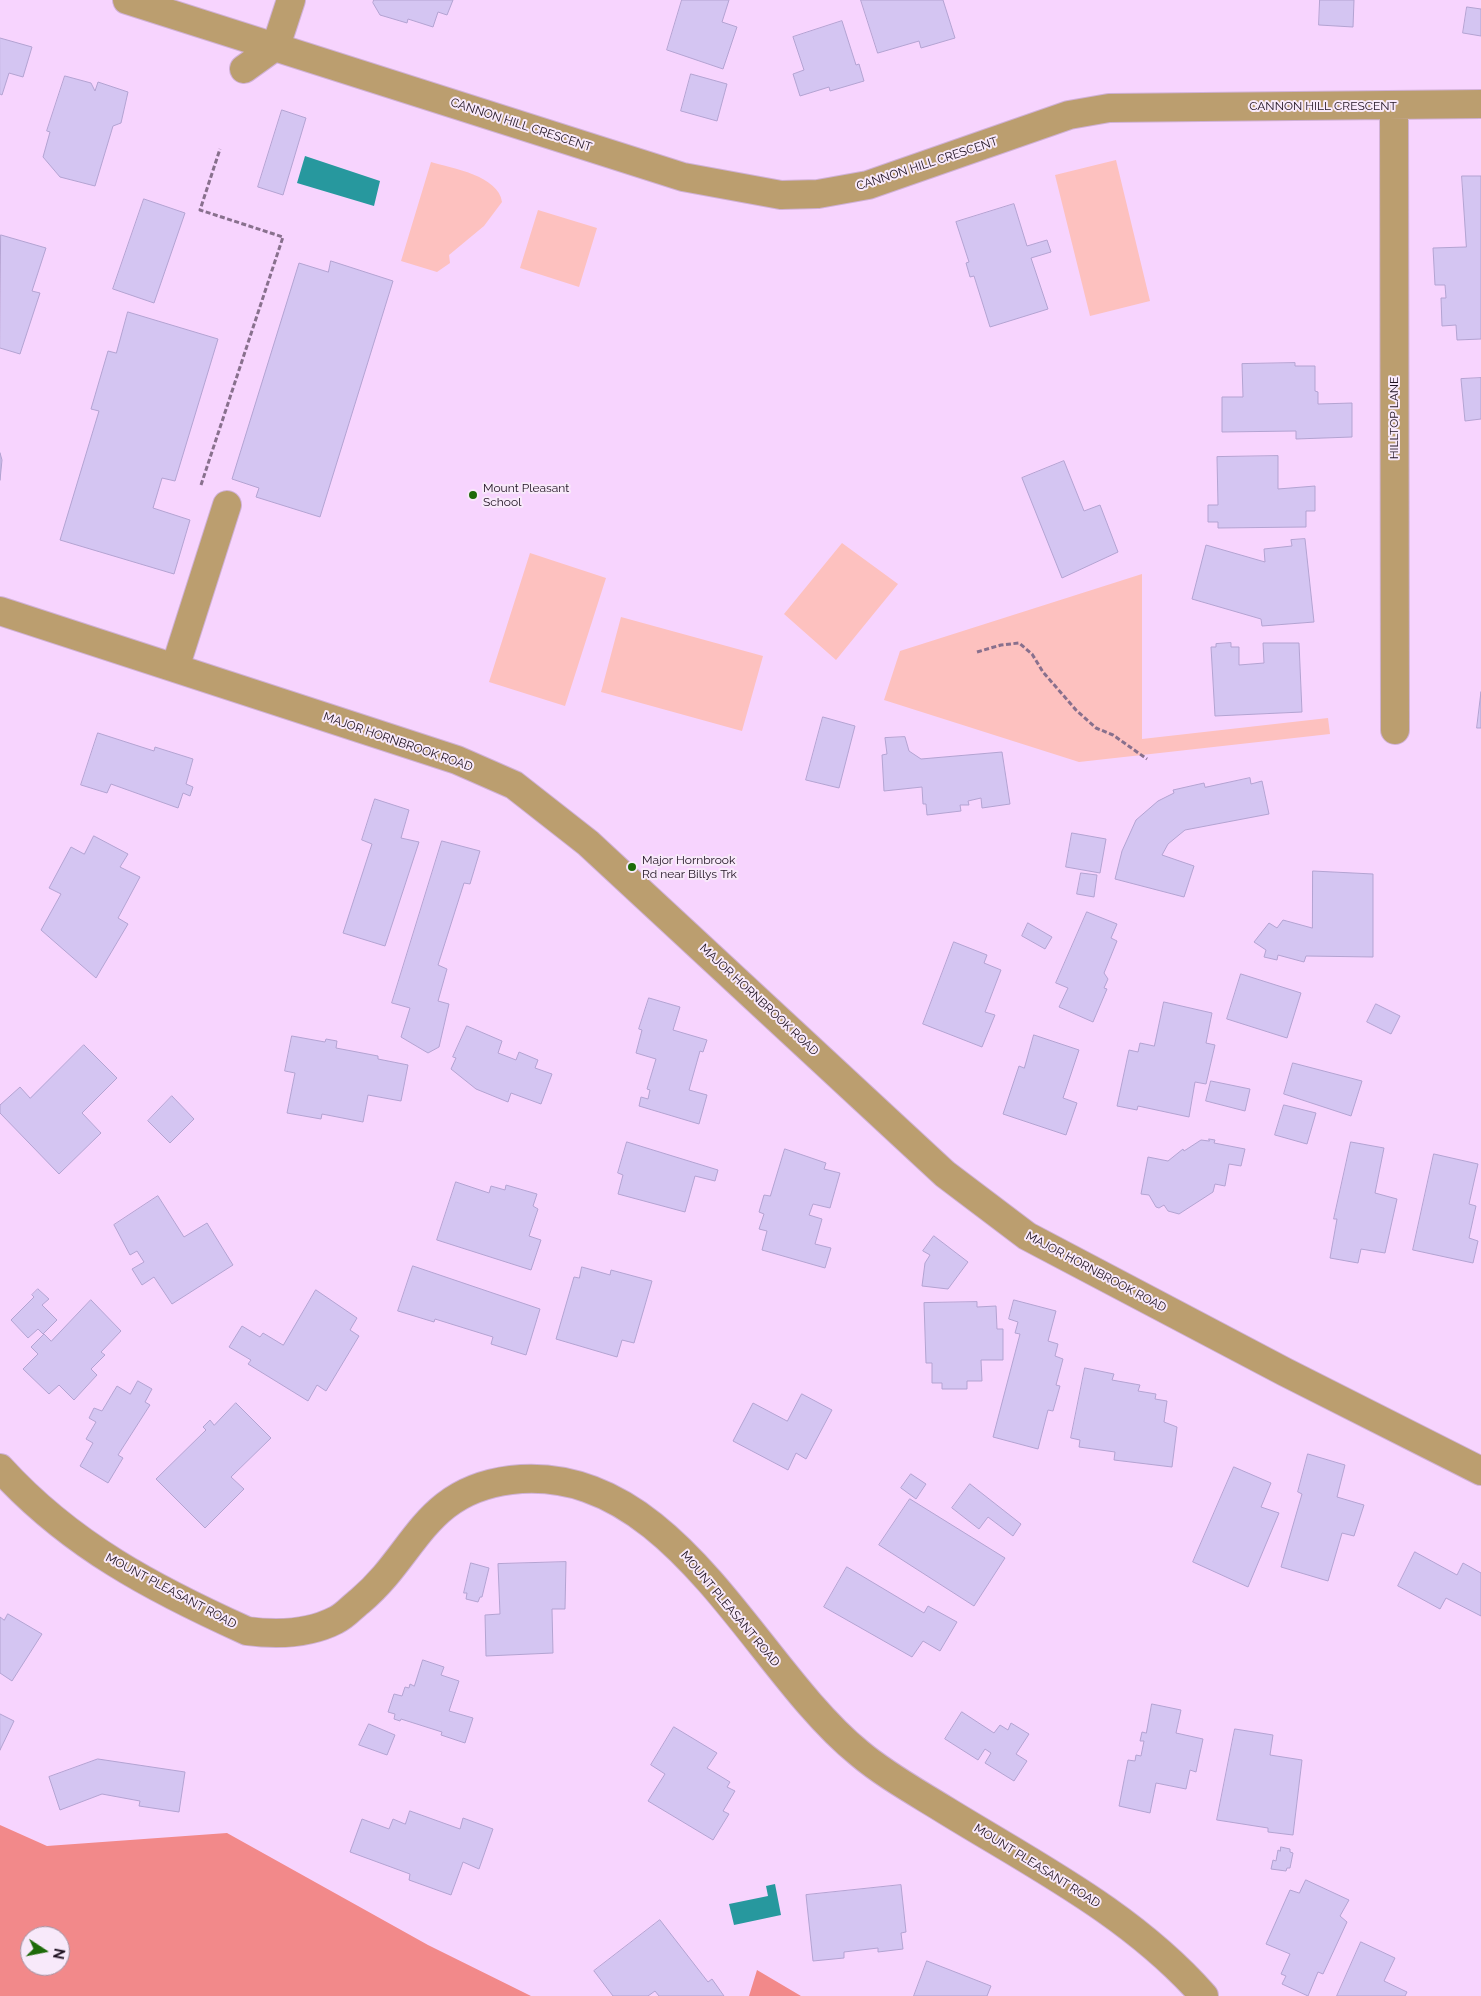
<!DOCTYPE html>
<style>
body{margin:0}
#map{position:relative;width:1481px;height:1996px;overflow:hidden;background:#f7d4fe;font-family:Raleway,sans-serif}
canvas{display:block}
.north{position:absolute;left:20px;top:1926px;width:50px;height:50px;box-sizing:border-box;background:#f8e9fa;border:1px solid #a193a3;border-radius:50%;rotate:101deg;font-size:14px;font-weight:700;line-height:20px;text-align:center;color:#1f1221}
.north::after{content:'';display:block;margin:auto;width:18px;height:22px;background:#1e6a09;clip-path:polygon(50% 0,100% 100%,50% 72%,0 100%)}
</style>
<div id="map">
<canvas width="1481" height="1996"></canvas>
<div class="north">N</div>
</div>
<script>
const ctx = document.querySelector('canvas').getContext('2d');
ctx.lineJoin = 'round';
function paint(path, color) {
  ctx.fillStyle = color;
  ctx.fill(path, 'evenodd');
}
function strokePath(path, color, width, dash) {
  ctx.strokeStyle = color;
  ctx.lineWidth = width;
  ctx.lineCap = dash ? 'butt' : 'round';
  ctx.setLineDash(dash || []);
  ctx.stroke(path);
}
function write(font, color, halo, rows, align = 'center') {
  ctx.font = font + ' Raleway,sans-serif';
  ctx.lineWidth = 4;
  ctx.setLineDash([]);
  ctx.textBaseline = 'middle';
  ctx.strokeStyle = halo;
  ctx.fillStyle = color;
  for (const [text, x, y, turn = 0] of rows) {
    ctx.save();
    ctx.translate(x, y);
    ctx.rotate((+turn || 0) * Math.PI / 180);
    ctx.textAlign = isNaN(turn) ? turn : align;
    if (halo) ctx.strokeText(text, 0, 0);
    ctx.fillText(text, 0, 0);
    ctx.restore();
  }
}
paint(new Path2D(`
 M 1116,160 L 1150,301 L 1090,316 L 1055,175 Z
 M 431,162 C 452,168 499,176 502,202 L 484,226 L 449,255 L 450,263 L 437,272 L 401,261 Z
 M 538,210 L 597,228 L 579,287 L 520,268 Z
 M 842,543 L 898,584 L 836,660 L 784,614 Z
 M 530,553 L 606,578 L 565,706 L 489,682 Z
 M 1142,574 L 1142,739 L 1328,718 L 1330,734 L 1079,762 L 884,700 L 900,651 Z
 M 621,617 L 763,656 L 742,731 L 601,692 Z`), '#fdc1bf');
paint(new Path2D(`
 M 0,1825 L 47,1846 L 227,1833 L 428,1945 L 531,1996 L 0,1996 ZM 30,1936 L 60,1936 L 60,1966 L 30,1966 Z
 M 757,1970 L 801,1996 L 749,1996 Z`), '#f2898a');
paint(new Path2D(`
 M 305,156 L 380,181 L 374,206 L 297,183 Z
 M 775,1884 L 781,1915 L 734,1925 L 729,1904 L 768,1896 L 766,1886 Z`), '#27989e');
const building = new Path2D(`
 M 374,0 L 453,0 L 447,15 L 438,12 L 433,27 L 408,19 L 407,23 L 380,15 L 373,3 Z
 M 682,0 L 729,0 L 722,22 L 737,27 L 723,69 L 667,50 Z
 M 861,0 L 943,0 L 955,38 L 921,48 L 919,41 L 878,53 Z
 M 1320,0 L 1354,0 L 1353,27 L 1319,25 Z
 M 1467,7 L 1481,9 L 1481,36 L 1463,33 Z
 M 842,21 L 856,65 L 859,64 L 864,81 L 830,91 L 829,87 L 800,96 L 793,74 L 804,70 L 793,37 Z
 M 0,38 L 32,47 L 23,77 L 9,73 L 2,95 L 0,94 Z
 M 691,74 L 727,84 L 717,121 L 681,111 Z
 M 65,76 L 91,83 L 95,91 L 98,82 L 128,92 L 121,123 L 113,126 L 95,186 L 60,177 L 43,157 L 50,132 L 47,131 Z
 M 282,110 L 306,118 L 283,195 L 258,187 Z
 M 1462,176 L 1481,176 L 1481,339 L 1457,340 L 1456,325 L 1442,326 L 1441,298 L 1446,298 L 1445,285 L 1435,285 L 1433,248 L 1466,247 Z
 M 144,199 L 185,213 L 154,303 L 113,289 Z
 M 1014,204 L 1027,246 L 1047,240 L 1051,252 L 1031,258 L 1048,309 L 990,327 L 974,276 L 970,277 L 966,263 L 969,262 L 956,222 Z
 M 1,235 L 46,248 L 32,291 L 40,293 L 20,354 L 0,348 Z
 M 331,261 L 393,281 L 320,517 L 256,497 L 259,488 L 232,479 L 299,263 L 328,272 Z
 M 128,312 L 218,339 L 175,481 L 162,478 L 153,508 L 190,520 L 174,574 L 60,540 L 99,411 L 91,409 L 108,351 L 116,353 Z
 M 1295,363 L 1295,366 L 1315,366 L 1315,391 L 1318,392 L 1318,404 L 1352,403 L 1352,437 L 1296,439 L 1296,431 L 1222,432 L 1222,397 L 1243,397 L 1242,364 Z
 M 1481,378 L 1481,419 L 1465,421 L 1461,379 Z
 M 0,453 L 2,460 L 0,480 Z
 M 1278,456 L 1278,489 L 1315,486 L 1315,511 L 1306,511 L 1306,527 L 1218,528 L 1218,522 L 1208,522 L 1208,505 L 1218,505 L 1217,457 Z
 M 1064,461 L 1084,511 L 1100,505 L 1118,552 L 1062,578 L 1022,478 Z
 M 1305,539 L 1314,622 L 1262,626 L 1261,619 L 1192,599 L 1206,545 L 1265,562 L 1264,549 L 1292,546 L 1291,540 Z
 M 1231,643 L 1231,647 L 1239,647 L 1239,665 L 1264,663 L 1263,643 L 1299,643 L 1302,712 L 1215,716 L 1211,647 L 1216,647 L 1216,644 Z
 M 1481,692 L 1481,728 L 1477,728 Z
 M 823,717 L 855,726 L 839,788 L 806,780 Z
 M 98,733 L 154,751 L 155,747 L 193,759 L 186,784 L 193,787 L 190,796 L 183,793 L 178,808 L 111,784 L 107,793 L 81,785 Z
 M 905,737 L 909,751 L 921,759 L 1002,752 L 1010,804 L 982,808 L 981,798 L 968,801 L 969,805 L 960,805 L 961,811 L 927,815 L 926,804 L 923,804 L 922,787 L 884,791 L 882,755 L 887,754 L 885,738 Z
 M 1250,778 L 1251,784 L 1262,781 L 1269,814 L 1185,830 L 1168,844 L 1162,855 L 1194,866 L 1184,897 L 1115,879 L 1122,851 L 1136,820 L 1158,801 L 1174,793 L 1173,790 L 1204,783 L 1205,787 Z
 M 375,799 L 409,810 L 401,838 L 419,842 L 385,946 L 343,933 L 372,844 L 362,840 Z
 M 1072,833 L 1106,839 L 1100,873 L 1066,867 Z
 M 94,836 L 128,854 L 120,867 L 140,877 L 118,918 L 128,924 L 96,978 L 41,930 L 61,894 L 49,888 L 71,847 L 84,854 Z
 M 442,841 L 480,851 L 470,884 L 464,883 L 438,965 L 447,969 L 438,1001 L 449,1004 L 439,1047 L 428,1053 L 401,1037 L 410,1008 L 392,1003 Z
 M 1313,871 L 1373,874 L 1373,957 L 1306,956 L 1304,962 L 1278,955 L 1277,960 L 1264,957 L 1266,950 L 1254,942 L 1269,923 L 1277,928 L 1283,920 L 1312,928 Z
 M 1081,873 L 1097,875 L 1094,897 L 1077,894 Z
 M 1087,912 L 1117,924 L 1111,938 L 1117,941 L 1104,973 L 1108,979 L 1104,988 L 1107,989 L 1093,1022 L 1059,1007 L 1068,988 L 1056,983 Z
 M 1028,923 L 1052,937 L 1045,949 L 1022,936 Z
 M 954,942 L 987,955 L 984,963 L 1001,970 L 985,1012 L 995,1015 L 982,1047 L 923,1024 Z
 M 1241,974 L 1301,993 L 1287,1038 L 1227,1019 Z
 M 649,998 L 680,1007 L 673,1030 L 707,1040 L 703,1052 L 700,1051 L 689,1090 L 707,1095 L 699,1124 L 639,1106 L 641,1097 L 648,1099 L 650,1090 L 647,1089 L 656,1059 L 636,1053 L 642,1030 L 639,1029 Z
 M 1164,1002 L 1212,1013 L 1206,1043 L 1215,1045 L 1206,1084 L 1195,1082 L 1189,1117 L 1138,1106 L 1137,1110 L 1117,1106 L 1129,1050 L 1138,1052 L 1140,1043 L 1154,1046 Z
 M 1376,1004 L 1400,1016 L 1391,1034 L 1367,1022 Z
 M 467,1026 L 502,1041 L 498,1053 L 516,1060 L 519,1052 L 538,1060 L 535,1068 L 552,1074 L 541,1104 L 511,1093 L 508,1102 L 476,1089 L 451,1069 L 456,1058 L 453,1057 Z
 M 1034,1035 L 1079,1050 L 1063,1098 L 1077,1103 L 1066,1135 L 1003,1114 L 1019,1066 L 1024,1068 Z
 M 292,1036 L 325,1042 L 326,1039 L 337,1041 L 336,1048 L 378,1056 L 378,1059 L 408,1065 L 401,1101 L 368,1095 L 363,1122 L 322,1114 L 321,1119 L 287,1113 L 295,1073 L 285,1071 Z
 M 84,1045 L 117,1078 L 82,1113 L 101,1133 L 59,1174 L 0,1113 L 0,1105 L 20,1087 L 30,1098 Z
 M 1293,1063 L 1362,1081 L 1351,1116 L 1284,1094 Z
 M 1211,1081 L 1250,1089 L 1245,1111 L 1206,1101 Z
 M 172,1096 L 194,1119 L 170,1143 L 148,1121 Z
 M 1284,1105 L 1316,1113 L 1307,1144 L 1275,1135 Z
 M 1209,1139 L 1215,1140 L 1214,1143 L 1245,1149 L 1241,1166 L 1229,1164 L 1225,1186 L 1215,1184 L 1213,1192 L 1179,1214 L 1168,1211 L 1164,1205 L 1159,1208 L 1156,1207 L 1149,1195 L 1141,1194 L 1148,1157 L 1168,1161 L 1183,1149 L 1184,1151 L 1201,1140 L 1209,1141 Z
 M 627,1142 L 718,1170 L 715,1181 L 695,1176 L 685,1212 L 618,1194 L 623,1175 L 618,1173 Z
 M 1351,1142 L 1384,1148 L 1375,1193 L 1397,1199 L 1385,1253 L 1361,1249 L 1358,1263 L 1330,1258 L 1337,1219 L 1334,1219 Z
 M 785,1149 L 826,1163 L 824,1169 L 840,1173 L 830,1208 L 813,1204 L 809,1215 L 822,1219 L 815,1244 L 831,1248 L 825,1268 L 762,1250 L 767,1231 L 759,1229 L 764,1214 L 759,1212 L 764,1195 L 770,1196 Z
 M 1434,1154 L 1478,1164 L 1469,1204 L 1476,1206 L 1469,1238 L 1478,1241 L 1473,1263 L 1413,1250 Z
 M 456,1182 L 489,1193 L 491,1186 L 505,1190 L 506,1185 L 537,1194 L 533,1206 L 538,1209 L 529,1236 L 541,1240 L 531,1270 L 437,1240 Z
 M 158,1196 L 184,1237 L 207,1223 L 233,1265 L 172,1304 L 154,1277 L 142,1285 L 132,1269 L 144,1262 L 137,1251 L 130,1255 L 114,1225 Z
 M 934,1236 L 968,1262 L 948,1289 L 922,1286 L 925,1263 L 930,1255 L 923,1251 Z
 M 413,1266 L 540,1309 L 526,1355 L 491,1344 L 493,1337 L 435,1319 L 434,1322 L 398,1311 Z
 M 582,1267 L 610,1275 L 611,1270 L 652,1281 L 634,1343 L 622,1340 L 617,1357 L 556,1339 L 574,1277 L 579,1278 Z
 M 38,1289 L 49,1299 L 42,1305 L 57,1320 L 43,1334 L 38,1329 L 28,1338 L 11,1320 L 34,1297 L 32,1295 Z
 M 316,1290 L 357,1318 L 350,1330 L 359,1336 L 326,1391 L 317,1385 L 308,1401 L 248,1364 L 251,1360 L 229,1347 L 242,1326 L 260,1337 L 263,1333 L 283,1345 Z
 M 91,1300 L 121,1331 L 101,1352 L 105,1355 L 91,1369 L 97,1375 L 74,1400 L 59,1385 L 49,1394 L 23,1369 L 38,1354 L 31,1347 L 44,1334 L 51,1341 Z
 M 1014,1300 L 1056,1311 L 1048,1341 L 1058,1344 L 1055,1356 L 1063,1359 L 1056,1385 L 1060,1386 L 1053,1411 L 1048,1410 L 1038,1449 L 993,1437 L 1020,1334 L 1015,1333 L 1018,1322 L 1009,1319 Z
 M 977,1302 L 977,1307 L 996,1306 L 997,1329 L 1003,1329 L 1003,1360 L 981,1360 L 982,1381 L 967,1381 L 967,1389 L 942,1389 L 942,1383 L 932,1383 L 932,1363 L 926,1363 L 924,1303 Z
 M 1085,1368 L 1114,1374 L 1112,1380 L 1140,1385 L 1138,1391 L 1156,1394 L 1155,1399 L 1167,1401 L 1164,1422 L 1177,1427 L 1172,1467 L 1114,1460 L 1115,1452 L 1079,1447 L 1080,1440 L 1071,1438 Z
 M 138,1381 L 152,1389 L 145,1402 L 150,1405 L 118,1455 L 123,1458 L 108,1483 L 80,1466 L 93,1443 L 86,1439 L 96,1422 L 89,1418 L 94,1408 L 102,1411 L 117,1386 L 130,1394 Z
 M 802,1394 L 832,1410 L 806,1459 L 796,1453 L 788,1470 L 733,1441 L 753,1403 L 787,1421 Z
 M 236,1403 L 271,1438 L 231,1477 L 244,1489 L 205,1528 L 156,1479 L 206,1430 L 203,1427 L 210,1420 L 214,1425 Z
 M 1308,1454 L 1345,1465 L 1337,1497 L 1364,1505 L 1354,1536 L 1342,1533 L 1328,1581 L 1281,1567 L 1302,1494 L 1298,1492 Z
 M 1234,1467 L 1271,1483 L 1261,1507 L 1279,1513 L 1248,1587 L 1193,1562 Z
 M 911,1474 L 926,1484 L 916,1499 L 901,1488 Z
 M 970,1484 L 1021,1524 L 1013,1536 L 988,1517 L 979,1529 L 952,1508 Z
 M 910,1499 L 1005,1558 L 974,1606 L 879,1545 Z
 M 1415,1552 L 1457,1575 L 1463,1563 L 1481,1573 L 1481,1616 L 1446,1598 L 1440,1609 L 1398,1586 Z
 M 566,1562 L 565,1609 L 552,1609 L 553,1653 L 486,1656 L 485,1615 L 500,1614 L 498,1564 Z
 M 471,1563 L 489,1568 L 482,1597 L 480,1597 L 478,1602 L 466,1599 L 467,1593 L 464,1593 Z
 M 847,1567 L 924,1613 L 928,1606 L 957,1622 L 940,1651 L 923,1641 L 912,1657 L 824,1607 Z
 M 8,1614 L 42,1634 L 12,1681 L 0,1673 L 0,1617 L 4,1620 Z
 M 423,1660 L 444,1667 L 441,1675 L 459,1681 L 449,1711 L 473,1718 L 465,1743 L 441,1735 L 442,1732 L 401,1719 L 400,1721 L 394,1719 L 395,1714 L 388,1712 L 394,1694 L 402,1696 L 405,1687 L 409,1688 L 410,1684 L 414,1686 Z
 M 1152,1704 L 1181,1710 L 1176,1733 L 1203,1739 L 1196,1772 L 1190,1770 L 1186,1789 L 1156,1783 L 1150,1813 L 1119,1806 L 1128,1760 L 1135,1761 L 1136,1755 L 1141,1756 L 1144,1741 L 1140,1741 L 1142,1732 L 1146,1733 Z
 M 962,1712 L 994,1733 L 1000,1725 L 1008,1730 L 1011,1723 L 1029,1734 L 1016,1754 L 1027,1761 L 1014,1781 L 985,1763 L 991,1753 L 985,1749 L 978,1760 L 945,1739 Z
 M 0,1714 L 14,1721 L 0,1750 Z
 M 369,1724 L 395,1735 L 387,1755 L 359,1745 Z
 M 674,1727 L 717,1753 L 707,1768 L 730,1782 L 727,1787 L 735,1791 L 723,1811 L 729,1814 L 713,1840 L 648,1801 L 665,1774 L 651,1765 Z
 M 1235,1729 L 1273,1735 L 1270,1755 L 1302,1760 L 1293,1835 L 1268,1832 L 1268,1828 L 1217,1820 Z
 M 98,1759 L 185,1772 L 179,1812 L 139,1806 L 140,1801 L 102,1794 L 60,1810 L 49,1777 Z
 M 410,1811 L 460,1829 L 463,1818 L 493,1829 L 479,1869 L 463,1862 L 451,1895 L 409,1880 L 410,1874 L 350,1852 L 362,1819 L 389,1829 L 393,1819 L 405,1824 Z
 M 1281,1847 L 1290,1849 L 1290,1852 L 1293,1853 L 1290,1868 L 1287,1868 L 1286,1871 L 1271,1869 L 1273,1860 L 1276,1861 L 1278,1850 L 1280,1851 Z
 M 1306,1880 L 1349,1900 L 1340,1916 L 1347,1922 L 1323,1974 L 1318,1972 L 1308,1996 L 1282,1984 L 1286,1976 L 1281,1974 L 1290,1954 L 1266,1944 L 1290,1890 L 1299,1893 Z
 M 901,1885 L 906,1932 L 901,1933 L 903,1949 L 878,1952 L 878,1948 L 844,1952 L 844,1958 L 813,1961 L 806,1895 Z
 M 660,1920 L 708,1982 L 712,1979 L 724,1996 L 659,1996 L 655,1991 L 648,1996 L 613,1996 L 594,1971 Z
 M 1361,1942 L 1395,1958 L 1384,1981 L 1407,1992 L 1405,1996 L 1337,1996 Z
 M 927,1961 L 991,1986 L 987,1996 L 914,1996 Z`);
paint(building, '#d4c5f2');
strokePath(building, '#b3a3d2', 1);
const minor = new Path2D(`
 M 127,0 L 683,177 L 781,195 L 818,194 L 868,185 L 1069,115 L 1109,108 L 1481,104
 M 244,69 L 276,46 L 291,0
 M 1394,106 L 1395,730
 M 0,611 L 457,760 L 514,785 L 588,843 L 945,1174 L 1027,1236 L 1285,1372 L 1481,1471
 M 175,668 L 227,505
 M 0,1468 C 70,1545 154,1589 247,1631 C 277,1635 309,1634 336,1620 C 345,1616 352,1607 360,1601 C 416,1554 423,1491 511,1480 C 673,1461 753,1667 859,1753 C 885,1775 916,1792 945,1810 C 1036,1866 1133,1915 1204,1996`);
strokePath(minor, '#d0b1d6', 30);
strokePath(new Path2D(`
 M 201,485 L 283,237 L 200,210 L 220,149
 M 977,652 L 1001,645 L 1019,643 L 1032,654 L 1043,672 L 1076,710 L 1096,728 L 1113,735 L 1147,759`), '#88708d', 3, [5, 2.5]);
strokePath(minor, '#bb9e6f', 28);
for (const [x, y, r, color] of [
 [473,495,5,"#1e6a09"],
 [632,867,5,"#1e6a09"]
]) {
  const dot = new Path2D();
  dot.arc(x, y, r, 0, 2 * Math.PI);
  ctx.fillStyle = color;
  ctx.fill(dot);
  strokePath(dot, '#f8e9fa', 2);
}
write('12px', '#1f1221', '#f8e9fa', [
 ["CANNON HILL CRESCENT",1323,106],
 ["CANNON HILL CRESCENT",521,125,18],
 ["CANNON HILL CRESCENT",927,164,-18],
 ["HILLTOP LANE",1394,418,-90],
 ["MAJOR HORNBROOK ROAD",398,742,19],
 ["MAJOR HORNBROOK ROAD",759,1000,43],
 ["MAJOR HORNBROOK ROAD",1096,1272,28],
 ["MOUNT PLEASANT ROAD",171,1591,28],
 ["MOUNT PLEASANT ROAD",730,1609,50],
 ["MOUNT PLEASANT ROAD",1037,1866,32]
]);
write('12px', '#1f1221', '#f8e9fa', [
 ["Mount Pleasant",483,488],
 ["School",483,502],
 ["Major Hornbrook",642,860],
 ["Rd near Billys Trk",642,874]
], 'left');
</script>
